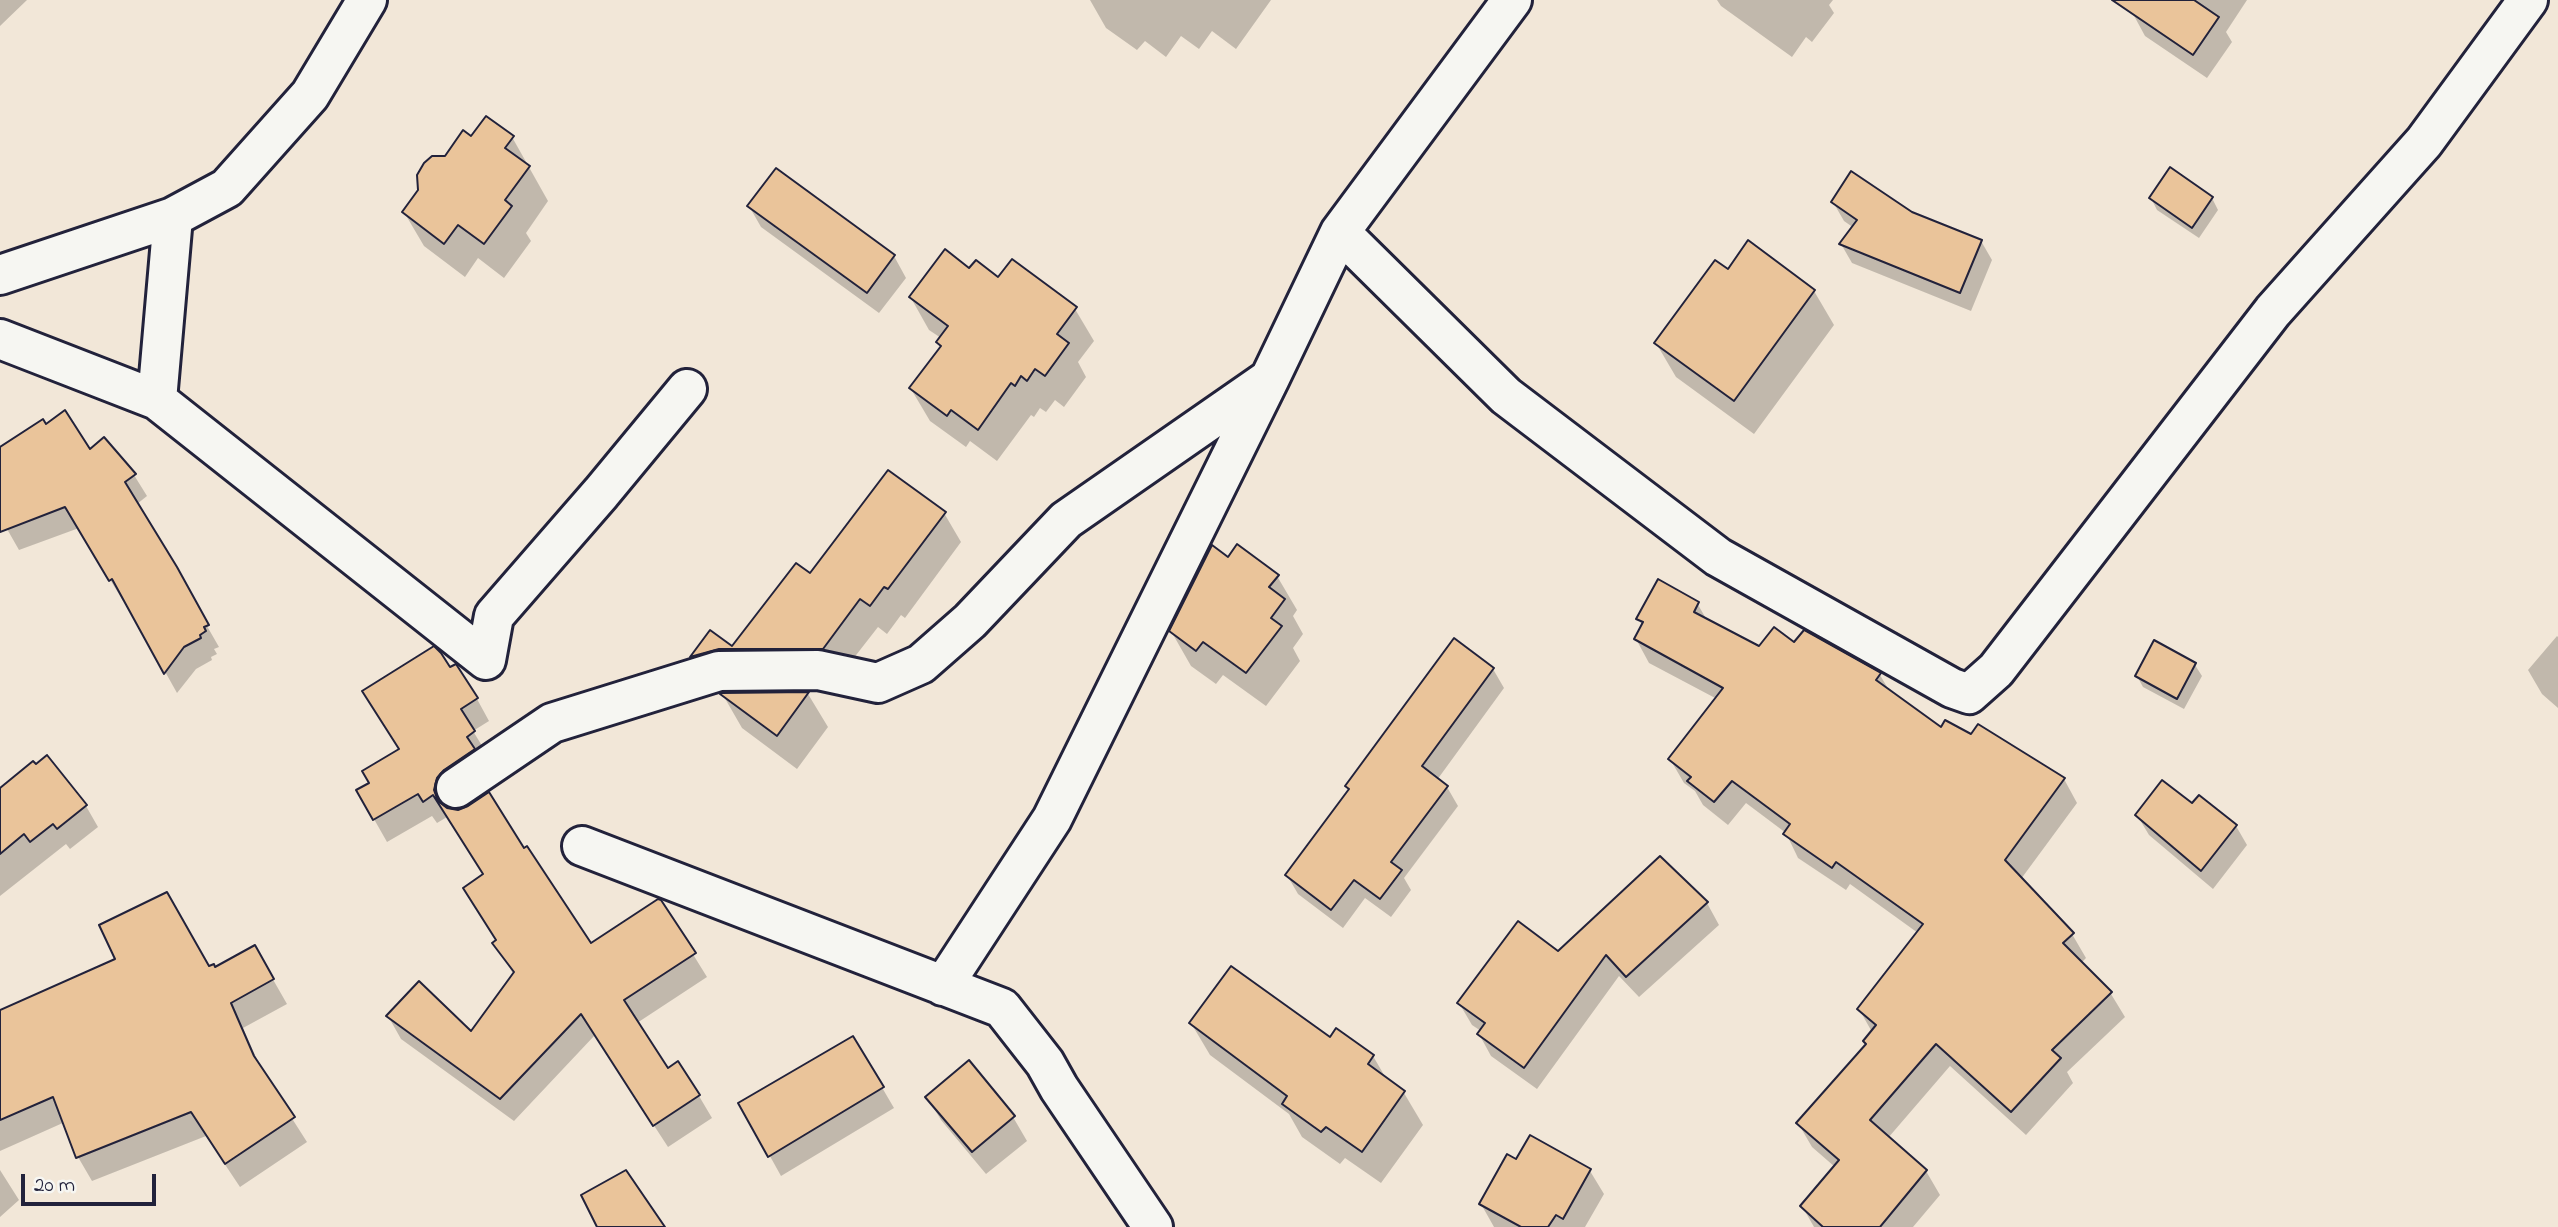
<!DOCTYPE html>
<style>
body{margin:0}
#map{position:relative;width:2558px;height:1227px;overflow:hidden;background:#f2e7d8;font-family:"Indie Flower",sans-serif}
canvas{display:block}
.scale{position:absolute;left:21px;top:1174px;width:135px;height:32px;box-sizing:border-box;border:4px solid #22223b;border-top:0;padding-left:9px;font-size:21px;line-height:24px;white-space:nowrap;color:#22223b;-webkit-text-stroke:5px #f6f6f2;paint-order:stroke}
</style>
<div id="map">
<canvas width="2558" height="1227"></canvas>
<div class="scale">20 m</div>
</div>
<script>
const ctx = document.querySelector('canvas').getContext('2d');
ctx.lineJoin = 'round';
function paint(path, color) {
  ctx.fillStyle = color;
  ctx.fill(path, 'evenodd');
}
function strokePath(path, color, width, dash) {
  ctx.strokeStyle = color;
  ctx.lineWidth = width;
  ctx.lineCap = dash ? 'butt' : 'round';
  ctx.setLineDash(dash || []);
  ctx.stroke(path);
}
paint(new Path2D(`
 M 0,0 L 27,0 L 0,26 Z
 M 1090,0 L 1271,0 L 1236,49 L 1212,31 L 1199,49 L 1181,36 L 1166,57 L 1145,41 L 1137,50 L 1106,28 Z
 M 1717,0 L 1833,0 L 1829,5 L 1834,13 L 1812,42 L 1806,37 L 1792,57 L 1721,6 Z
 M 2140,0 L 2247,0 L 2226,32 L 2232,42 L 2207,78 L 2145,36 L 2132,12 Z
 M 512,137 L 548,201 L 526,233 L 531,241 L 504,278 L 478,258 L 465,277 L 424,246 L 404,212 L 446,158 L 471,139 Z
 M 2151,198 L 2212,198 L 2218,210 L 2199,238 L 2157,210 Z
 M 1833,202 L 1911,213 L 1981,241 L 1992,260 L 1971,311 L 1852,263 L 1841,244 L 1854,228 L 1844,221 Z
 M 749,206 L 894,256 L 906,278 L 879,313 L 761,227 Z
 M 970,270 L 1075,309 L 1094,341 L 1078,362 L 1086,377 L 1064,407 L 1055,400 L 1046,412 L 1040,408 L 1034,417 L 1031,415 L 997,461 L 970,441 L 966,447 L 930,421 L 911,389 L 942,348 L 938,342 L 941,338 L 929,330 L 911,298 Z
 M 1728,271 L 1814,291 L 1834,325 L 1754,434 L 1676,377 L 1656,343 Z
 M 45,426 L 90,451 L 104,440 L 134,475 L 147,496 L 137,504 L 219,647 L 214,649 L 217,654 L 211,657 L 212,660 L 196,669 L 177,693 L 125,600 L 123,601 L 79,528 L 19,550 L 7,529 L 0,510 L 0,490 Z
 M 944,513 L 961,542 L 905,618 L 901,615 L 887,634 L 878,627 L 839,677 L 708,686 L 692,657 L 711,632 L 733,649 L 811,576 Z
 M 1228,559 L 1277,576 L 1297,610 L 1293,616 L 1303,634 L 1293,648 L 1300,661 L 1266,706 L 1223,675 L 1216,684 L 1191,666 L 1171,631 Z
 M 1697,603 L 1708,622 L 1759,648 L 1794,645 L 1880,675 L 1890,692 L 1941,730 L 2064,779 L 2077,803 L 2021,879 L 2072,934 L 2086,958 L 2081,963 L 2111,994 L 2125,1017 L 2067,1072 L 2073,1083 L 2026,1135 L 1950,1066 L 1888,1138 L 1926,1171 L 1940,1195 L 1913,1227 L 1814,1227 L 1802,1206 L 1835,1167 L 1812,1147 L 1798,1123 L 1868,1045 L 1872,1032 L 1859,1009 L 1918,933 L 1850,884 L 1846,890 L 1798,858 L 1786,833 L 1746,803 L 1728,825 L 1703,805 L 1695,791 L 1684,783 L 1670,759 L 1717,699 L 1649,663 L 1636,639 L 1643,626 L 1638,619 Z
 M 2557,636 L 2558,637 L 2558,708 L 2542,694 L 2528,670 Z
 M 2195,665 L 2202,676 L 2184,709 L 2143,687 L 2137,676 Z
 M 450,669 L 477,699 L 489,721 L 473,731 L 487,754 L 449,801 L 447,810 L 523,851 L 591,946 L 660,901 L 707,977 L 637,1023 L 667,1070 L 699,1096 L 712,1118 L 668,1147 L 595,1035 L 514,1121 L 401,1039 L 388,1016 L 471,1034 L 514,975 L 494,943 L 497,941 L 485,875 L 447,817 L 437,823 L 432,816 L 387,842 L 358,791 L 371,784 L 400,750 Z
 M 1493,669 L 1504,688 L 1437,780 L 1447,787 L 1458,806 L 1404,878 L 1411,890 L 1391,917 L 1365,898 L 1343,928 L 1298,894 L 1287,875 L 1350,791 L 1347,786 Z
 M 808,694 L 828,727 L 797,769 L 742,728 L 723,695 Z
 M 47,758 L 86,806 L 98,827 L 70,849 L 66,844 L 0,896 L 0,790 Z
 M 2193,805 L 2236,826 L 2247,845 L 2213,889 L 2149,835 L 2137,815 Z
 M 1707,903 L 1719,925 L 1639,997 L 1619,976 L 1537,1089 L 1491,1056 L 1479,1034 L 1481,1031 L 1472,1025 L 1459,1003 L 1558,953 Z
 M 255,948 L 287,1004 L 243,1028 L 263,1073 L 307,1142 L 240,1187 L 206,1136 L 92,1181 L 78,1157 L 65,1122 L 0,1151 L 0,1012 L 209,968 L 215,969 Z
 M 1191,1023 L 1373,1056 L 1387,1080 L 1404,1093 L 1423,1125 L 1381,1183 L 1345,1158 L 1340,1164 L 1302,1137 L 1289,1114 L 1210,1055 Z
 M 853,1038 L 894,1108 L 781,1176 L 741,1104 Z
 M 927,1097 L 1013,1117 L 1027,1141 L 986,1174 L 941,1120 Z
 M 1517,1161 L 1590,1171 L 1604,1194 L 1585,1227 L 1494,1227 L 1481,1204 Z
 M 0,1170 L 19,1200 L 0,1217 Z`), '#0003');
const building = new Path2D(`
 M 2112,0 L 2194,0 L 2219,17 L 2193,55 Z
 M 486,116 L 514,136 L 505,148 L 530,166 L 505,200 L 512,206 L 484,244 L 458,225 L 444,244 L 402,212 L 418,190 L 417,175 L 424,163 L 432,156 L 445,156 L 463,130 L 471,136 Z
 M 2170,167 L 2213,197 L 2192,228 L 2149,198 Z
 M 776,168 L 895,255 L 867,293 L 747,206 Z
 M 1851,171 L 1912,212 L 1982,240 L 1960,293 L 1839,244 L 1857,220 L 1831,202 Z
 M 1748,240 L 1815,290 L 1734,401 L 1654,343 L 1715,260 L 1728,269 Z
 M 945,249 L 969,268 L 976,260 L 998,277 L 1012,259 L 1077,307 L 1057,334 L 1069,343 L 1045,376 L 1035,369 L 1027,381 L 1021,376 L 1015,386 L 1011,383 L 978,430 L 951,410 L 947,416 L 909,388 L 941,346 L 936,342 L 948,326 L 909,297 Z
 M 65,410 L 90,449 L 104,437 L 136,474 L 125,482 L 177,567 L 209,625 L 204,627 L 206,631 L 200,635 L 201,638 L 184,647 L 164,674 L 112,579 L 109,581 L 65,507 L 0,532 L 0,447 L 43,419 L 46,424 Z
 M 888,470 L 946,512 L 888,589 L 884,587 L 870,606 L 860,599 L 823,649 L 719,649 L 690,657 L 710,630 L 732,646 L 796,563 L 810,573 Z
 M 1237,544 L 1279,575 L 1269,587 L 1285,599 L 1271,618 L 1282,626 L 1246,673 L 1203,642 L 1196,651 L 1169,631 L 1212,545 L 1228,557 Z
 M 1658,579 L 1699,602 L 1694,612 L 1759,646 L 1774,627 L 1794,642 L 1804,630 L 1881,673 L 1876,680 L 1941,727 L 1945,720 L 1971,734 L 1978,724 L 2065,778 L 2005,860 L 2074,933 L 2063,943 L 2112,992 L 2052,1050 L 2061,1058 L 2011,1112 L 1936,1044 L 1870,1120 L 1927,1170 L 1880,1227 L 1823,1227 L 1800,1206 L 1839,1160 L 1796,1123 L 1866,1044 L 1863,1041 L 1876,1025 L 1857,1009 L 1923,924 L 1836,862 L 1832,868 L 1783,834 L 1790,824 L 1732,781 L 1714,802 L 1687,781 L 1691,777 L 1668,759 L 1723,688 L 1634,639 L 1643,622 L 1636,619 Z
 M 1454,638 L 1494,668 L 1422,766 L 1448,786 L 1391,862 L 1402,870 L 1380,899 L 1354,880 L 1331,910 L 1285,875 L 1349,789 L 1345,786 Z
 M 2154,640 L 2196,663 L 2177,699 L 2135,676 Z
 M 434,646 L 441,653 L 450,667 L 456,664 L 478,698 L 461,709 L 475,731 L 467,737 L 475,749 L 444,770 L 437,778 L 434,790 L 438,801 L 447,808 L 458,810 L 468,806 L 489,792 L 524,848 L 527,846 L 591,943 L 658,899 L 661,900 L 696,953 L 624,1000 L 668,1068 L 678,1061 L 700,1095 L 653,1126 L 581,1014 L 500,1099 L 386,1016 L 419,981 L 471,1031 L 514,972 L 492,943 L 496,940 L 463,888 L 483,874 L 433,795 L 423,802 L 418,794 L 373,820 L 356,790 L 369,783 L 362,771 L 399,749 L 362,691 Z
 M 809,692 L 777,736 L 720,694 L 722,693 Z
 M 47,755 L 87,805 L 57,829 L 53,824 L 30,842 L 24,834 L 0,854 L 0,788 L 33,761 L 36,764 Z
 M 2162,780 L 2192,803 L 2199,795 L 2237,825 L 2201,871 L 2135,815 Z
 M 1660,856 L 1708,902 L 1626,977 L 1606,955 L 1524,1068 L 1477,1034 L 1485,1023 L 1457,1003 L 1518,921 L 1558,951 Z
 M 167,892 L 209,966 L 214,964 L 215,967 L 255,945 L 274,979 L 231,1003 L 254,1056 L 295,1117 L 225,1164 L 191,1112 L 76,1158 L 53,1097 L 0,1120 L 0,1010 L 115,959 L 99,925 Z
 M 1231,966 L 1330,1037 L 1336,1028 L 1374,1055 L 1368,1064 L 1405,1091 L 1362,1152 L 1326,1127 L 1321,1132 L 1282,1104 L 1287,1096 L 1189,1023 Z
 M 853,1036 L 884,1087 L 768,1157 L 738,1103 Z
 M 969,1060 L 1015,1116 L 972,1152 L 925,1097 Z
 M 1530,1135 L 1591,1169 L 1563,1219 L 1556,1215 L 1548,1227 L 1521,1227 L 1479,1204 L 1507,1154 L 1516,1159 Z
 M 626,1170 L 665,1227 L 597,1227 L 581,1195 Z`);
paint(building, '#eac49a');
strokePath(building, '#22223b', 2);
const minor = new Path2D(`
 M 173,217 L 157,400 L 486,660 L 494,616 L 601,493 L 687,389
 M 1340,232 L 1506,396 L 1718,557 L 1952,688 L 1969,694 L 1996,670 L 2273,311 L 2424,142 L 2528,0
 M 0,275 L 173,217 L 227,188 L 310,95 L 367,0
 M 0,339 L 157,400
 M 456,788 L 552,723 L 719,671 L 818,670 L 878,683 L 921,664 L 970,621 L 1066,520 L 1269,379
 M 582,846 L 1002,1008 L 1045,1063 L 1059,1088 L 1153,1227
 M 943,986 L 1052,819 L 1270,378 L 1340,232 L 1512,0`);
strokePath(minor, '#22223b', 44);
strokePath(minor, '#f6f6f2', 38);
</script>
